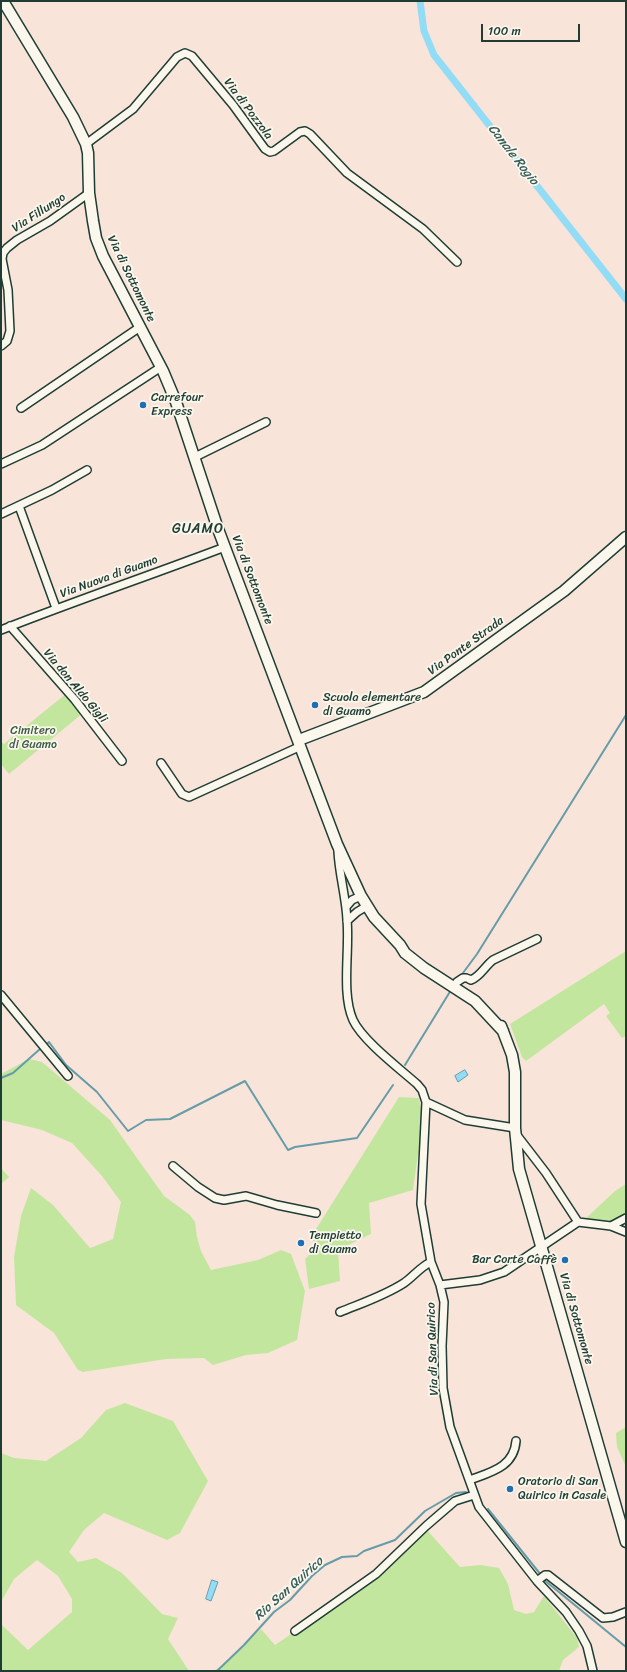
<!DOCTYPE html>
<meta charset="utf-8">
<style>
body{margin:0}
#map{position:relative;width:627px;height:1672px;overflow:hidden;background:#f9e4da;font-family:Sriracha,sans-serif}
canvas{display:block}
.frame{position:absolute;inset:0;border:2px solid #1f3d34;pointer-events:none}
.scale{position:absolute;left:481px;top:24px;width:99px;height:18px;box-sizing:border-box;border:2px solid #1f3d34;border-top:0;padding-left:5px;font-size:12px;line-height:14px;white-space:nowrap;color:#1f3d34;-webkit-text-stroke:3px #fbf7ec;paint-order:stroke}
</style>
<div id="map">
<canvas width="627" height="1672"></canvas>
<div class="frame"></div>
<div class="scale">100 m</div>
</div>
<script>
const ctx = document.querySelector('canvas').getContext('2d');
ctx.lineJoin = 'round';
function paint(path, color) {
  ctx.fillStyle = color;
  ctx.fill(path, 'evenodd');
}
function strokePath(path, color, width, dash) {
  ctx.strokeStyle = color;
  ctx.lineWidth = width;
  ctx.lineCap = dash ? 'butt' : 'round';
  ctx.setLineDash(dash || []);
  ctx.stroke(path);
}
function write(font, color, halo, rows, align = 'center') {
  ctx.font = font + ' Sriracha,sans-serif';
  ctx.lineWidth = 3.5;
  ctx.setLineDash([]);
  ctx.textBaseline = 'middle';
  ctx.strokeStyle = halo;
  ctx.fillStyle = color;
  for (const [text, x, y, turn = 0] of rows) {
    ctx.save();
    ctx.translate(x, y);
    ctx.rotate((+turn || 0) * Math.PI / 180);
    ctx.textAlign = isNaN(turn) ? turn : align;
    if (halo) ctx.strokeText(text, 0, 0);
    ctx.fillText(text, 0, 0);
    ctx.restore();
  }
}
paint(new Path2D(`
 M 67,693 L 83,713 L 9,774 L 1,764 L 1,742 L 4,744 Z
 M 626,951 L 626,1036 L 622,1038 L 606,1016 L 610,1013 L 604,1004 L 526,1061 L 522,1057 L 510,1024 Z
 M 29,1059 L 42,1062 L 110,1120 L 164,1196 L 190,1215 L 195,1222 L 197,1237 L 201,1251 L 211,1270 L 258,1260 L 281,1250 L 291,1254 L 305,1291 L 297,1340 L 268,1353 L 246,1355 L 213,1365 L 204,1358 L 166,1359 L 83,1372 L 78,1370 L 54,1333 L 16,1305 L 14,1257 L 21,1216 L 31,1188 L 53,1205 L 90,1248 L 113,1239 L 121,1202 L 102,1176 L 72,1143 L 42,1130 L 1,1120 L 1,1074 Z
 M 399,1097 L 419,1098 L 421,1108 L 423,1151 L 418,1154 L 413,1190 L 369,1203 L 371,1234 L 338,1250 L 340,1281 L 309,1289 L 305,1259 L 317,1247 L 311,1237 Z
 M 1,1168 L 9,1177 L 1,1184 Z
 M 626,1184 L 626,1217 L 614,1224 L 584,1220 L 615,1191 Z
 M 125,1403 L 173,1421 L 208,1481 L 180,1533 L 167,1540 L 104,1513 L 84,1530 L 69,1552 L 78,1562 L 96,1558 L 122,1573 L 162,1614 L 178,1618 L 168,1639 L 189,1671 L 1,1671 L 1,1624 L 28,1650 L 72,1612 L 72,1599 L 58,1576 L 37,1560 L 14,1579 L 1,1602 L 1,1453 L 14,1458 L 46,1461 L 81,1438 L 106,1410 Z
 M 626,1427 L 626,1467 L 617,1447 L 616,1433 Z
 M 426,1529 L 460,1567 L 481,1565 L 499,1568 L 508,1584 L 514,1610 L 526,1614 L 534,1612 L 544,1596 L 577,1638 L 579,1647 L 563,1660 L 559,1671 L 213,1671 L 220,1667 L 261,1629 L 275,1645 L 377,1576 Z`), '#c3e69f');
const water = new Path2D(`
 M 465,1070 L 468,1075 L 458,1082 L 455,1076 Z
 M 212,1580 L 218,1582 L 211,1601 L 206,1599 Z`);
paint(water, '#93dcf5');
strokePath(water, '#659ca8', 1);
strokePath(new Path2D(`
 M 460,977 L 477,954 L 626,715
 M 48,1043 L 49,1042 L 66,1065 L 97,1092 L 128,1131 L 146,1120 L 170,1119 L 245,1081 L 288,1150 L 295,1147 L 357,1138 L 393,1085
 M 405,1065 L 451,990
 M 1,1078 L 13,1073 L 40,1049
 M 488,1509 L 541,1575
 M 543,1579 L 626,1647
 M 217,1671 L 244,1645 L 274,1612 L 290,1600 L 312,1576 L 325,1565 L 342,1557 L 357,1556 L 364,1551 L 395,1540 L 425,1511 L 456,1493 L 466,1492`), '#659ca8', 2);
strokePath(new Path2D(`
 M 420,1 L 424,31 L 434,55 L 626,299`), '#93dcf5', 7);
const street = new Path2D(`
 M 86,144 L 133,109 L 177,57 L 185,53 L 192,56 L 233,105 L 265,149 L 270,152 L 274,151 L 300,132 L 305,131 L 310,134 L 347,173 L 423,229 L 457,262
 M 1,346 L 7,341 L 10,331 L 8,290 L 2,259 L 3,253 L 7,248 L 17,240 L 50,221 L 89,193
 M 21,408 L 140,327
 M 195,457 L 266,422
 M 1,464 L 42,445 L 161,367
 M 19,506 L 56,608
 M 1,514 L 52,490 L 87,470
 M 10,626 L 75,700 L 122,761
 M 1,630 C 75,601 151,575 225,547
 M 161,763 L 182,794 L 189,797 L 301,746
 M 338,851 C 339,874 346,897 347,920 C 350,950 341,993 353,1020 C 362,1040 400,1069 417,1084 L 422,1090 L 426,1102 L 421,1204 L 431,1262 L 440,1285 L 444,1302 L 442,1346 L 443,1388 L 450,1427 L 479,1507 L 537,1581 L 566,1612 L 579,1631 L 587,1646 L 593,1671
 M 346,907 L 352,900 L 361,896
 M 347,921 L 357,912 L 367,906
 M 469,979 L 471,980 C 480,977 485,966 493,960 L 537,939
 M 457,982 L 463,978 L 466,978
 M 1,995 L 68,1076
 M 426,1102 L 465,1120 L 515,1128
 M 516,1134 L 546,1173 L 578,1222
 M 173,1166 L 198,1187 L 215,1198 L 224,1200 L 246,1196 L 277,1205 L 316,1213
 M 611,1226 L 626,1218
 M 440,1285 L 480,1280 L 504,1272 L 578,1222 L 611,1226 L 626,1232
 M 340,1312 C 362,1303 384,1296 404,1283 C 413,1277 420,1267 431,1262
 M 470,1480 C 491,1472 514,1467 516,1441
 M 537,1581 L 545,1575 L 548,1575 L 603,1618 L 613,1617 L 626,1612
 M 295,1631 L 376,1574 L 426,1526 L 455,1501 L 474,1495`);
const secondary = new Path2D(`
 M 3,1 L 73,117 L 86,144 L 88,153 L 89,193 L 93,221 L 96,238 L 103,256 L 163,371 L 176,402 L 218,529 L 337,844 L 361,896 L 374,917 L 400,945 L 405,953 L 424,968 L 475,1001 L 503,1031
 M 299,740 L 424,692 L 564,591 L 626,537
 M 501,1026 L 512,1055 L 515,1072 L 515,1128 L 519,1169 L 626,1542`);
strokePath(street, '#1f3d34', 10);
strokePath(secondary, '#1f3d34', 13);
strokePath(street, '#fbf7ec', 7);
strokePath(secondary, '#fbf7ec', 10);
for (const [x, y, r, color] of [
 [143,405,4,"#1f6fb2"],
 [315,705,4,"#1f6fb2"],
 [301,1243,4,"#1f6fb2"],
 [565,1260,4,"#1f6fb2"],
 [510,1489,4,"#1f6fb2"]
]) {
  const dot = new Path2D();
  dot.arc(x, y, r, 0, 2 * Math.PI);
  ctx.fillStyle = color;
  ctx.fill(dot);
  strokePath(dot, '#fbf7ec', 1.5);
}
write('12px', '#1f3d34', '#fbf7ec', [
 ["Via di Pozzola",248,109,53],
 ["Via Fillungo",39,213,-33],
 ["Via di Sottomonte",131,279,64],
 ["Via Nuova di Guamo",109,577,-20],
 ["Via di Sottomonte",252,580,69],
 ["Via Ponte Strada",466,646,-36],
 ["Via don Aldo Gigli",75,686,50],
 ["Via di Sottomonte",576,1319,74],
 ["Via di San Quirico",433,1349,-92]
]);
write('12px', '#1f3d34', '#fbf7ec', [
 ["Carrefour",151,398],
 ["Express",151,412],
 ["Scuola elementare",323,698],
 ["di Guamo",323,712],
 ["Tempietto",309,1236],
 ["di Guamo",309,1250],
 ["Bar Corte Caffè",557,1260,"right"],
 ["Oratorio di San",518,1482],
 ["Quirico in Casale",518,1496]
], 'left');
write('12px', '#405f49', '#fbf7ec', [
 ["Cimitero",33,731],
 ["di Guamo",33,745]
]);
write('italic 13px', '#365d5b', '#fbf7ec', [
 ["Canale Rogio",513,155,52],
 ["Rio San Quirico",289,1589,-42]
]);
ctx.letterSpacing = '1px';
write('14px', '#1f3d34', '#fbf7ec', [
 ["GUAMO",198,529]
]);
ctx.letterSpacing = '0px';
</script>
